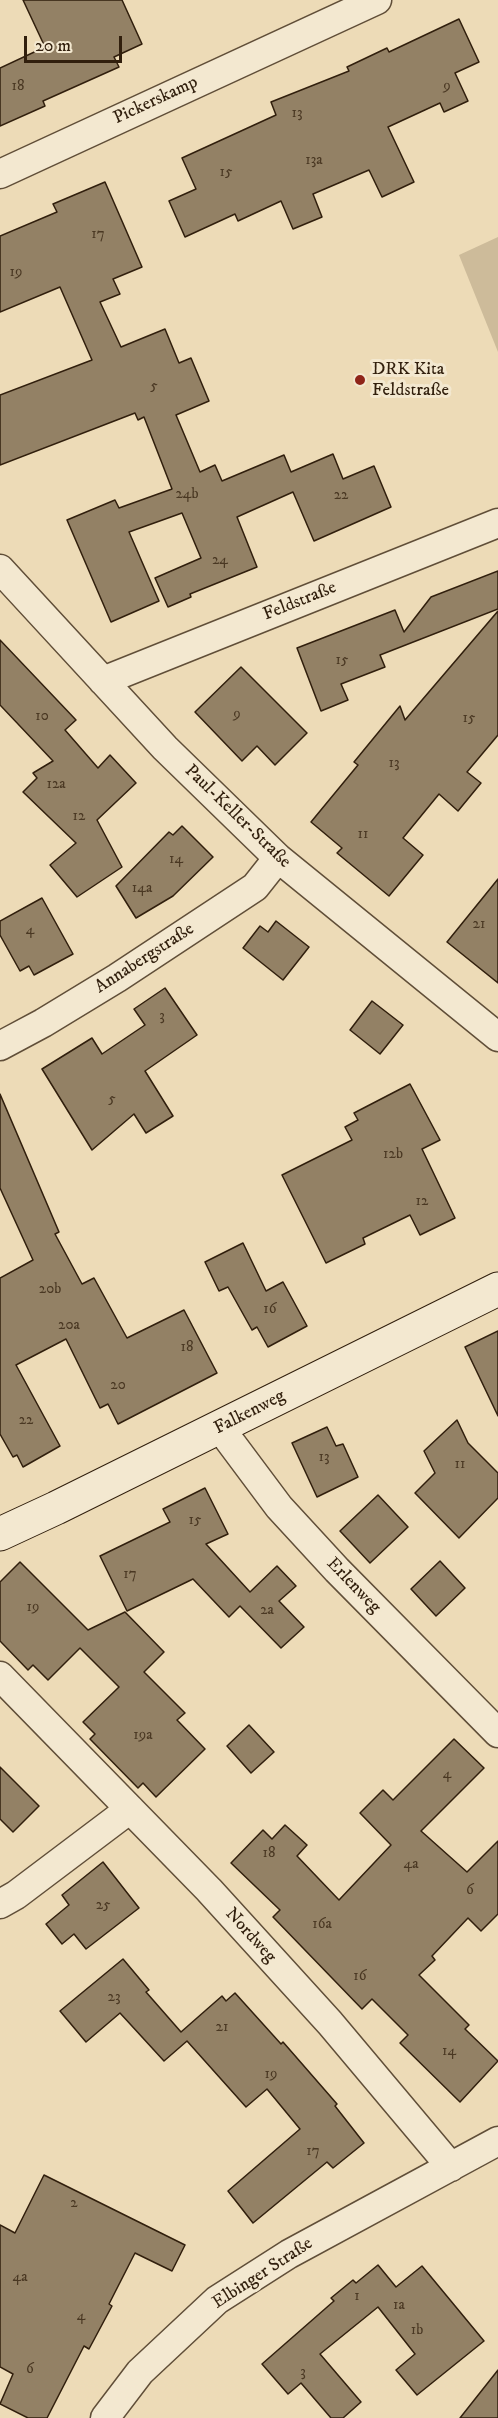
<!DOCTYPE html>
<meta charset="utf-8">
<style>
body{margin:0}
#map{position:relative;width:498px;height:2418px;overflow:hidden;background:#eddbb7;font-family:"IM FELL DW Pica",serif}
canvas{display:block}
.scale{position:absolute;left:24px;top:36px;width:98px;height:27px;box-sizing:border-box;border:3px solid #311f0d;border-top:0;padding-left:8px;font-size:18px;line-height:21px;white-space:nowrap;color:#311f0d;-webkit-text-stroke:4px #f3e8d0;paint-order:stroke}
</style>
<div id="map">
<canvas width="498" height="2418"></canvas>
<div class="scale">20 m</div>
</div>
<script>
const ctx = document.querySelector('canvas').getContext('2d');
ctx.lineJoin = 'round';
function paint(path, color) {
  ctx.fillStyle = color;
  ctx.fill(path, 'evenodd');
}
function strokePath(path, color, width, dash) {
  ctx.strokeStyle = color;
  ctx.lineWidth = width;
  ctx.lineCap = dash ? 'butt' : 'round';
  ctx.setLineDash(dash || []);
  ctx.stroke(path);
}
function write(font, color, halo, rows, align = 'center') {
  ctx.font = font + ' "IM FELL DW Pica",serif';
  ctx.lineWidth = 6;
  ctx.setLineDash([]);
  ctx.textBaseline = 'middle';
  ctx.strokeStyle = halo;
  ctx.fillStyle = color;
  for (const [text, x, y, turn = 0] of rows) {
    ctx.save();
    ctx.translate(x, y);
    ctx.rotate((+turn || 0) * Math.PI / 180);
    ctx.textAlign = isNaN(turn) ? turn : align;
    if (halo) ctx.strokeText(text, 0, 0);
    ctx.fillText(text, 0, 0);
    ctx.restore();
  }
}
paint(new Path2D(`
 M 498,237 L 498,352 L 459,255 Z`), '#cdbb9a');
const building = new Path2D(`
 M 23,0 L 122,0 L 142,44 L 114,57 L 119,67 L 43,101 L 45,106 L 0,126 L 0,68 L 45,47 Z
 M 459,19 L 479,62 L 455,73 L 468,101 L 444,112 L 440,103 L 388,127 L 414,182 L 382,197 L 369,170 L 313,194 L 322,217 L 293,229 L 281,201 L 238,221 L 235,214 L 185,237 L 169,201 L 196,189 L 182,158 L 276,115 L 271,102 L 349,71 L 347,67 L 387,48 L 389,52 Z
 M 105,182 L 142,267 L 113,279 L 120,294 L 100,302 L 121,347 L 165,329 L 179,363 L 191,358 L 209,401 L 176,415 L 200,472 L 215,465 L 222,481 L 284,455 L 291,472 L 333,454 L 343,479 L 374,466 L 391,507 L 314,541 L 293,492 L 237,517 L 257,567 L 190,594 L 191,597 L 168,607 L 155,578 L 201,558 L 182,513 L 129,532 L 159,601 L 111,622 L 67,520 L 115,500 L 119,508 L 172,489 L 144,417 L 138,420 L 135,413 L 0,465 L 0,395 L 92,360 L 60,287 L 0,312 L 0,236 L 57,212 L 53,204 Z
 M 498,571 L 498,609 L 380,655 L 385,667 L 341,684 L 348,700 L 321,711 L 297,648 L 395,610 L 404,632 L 431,597 Z
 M 498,611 L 498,735 L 467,772 L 481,783 L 458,811 L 439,794 L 403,838 L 423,855 L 389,896 L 337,853 L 342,848 L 311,822 L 358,765 L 354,762 L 400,706 L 405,720 Z
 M 0,640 L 76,720 L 65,730 L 98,768 L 110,755 L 136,783 L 97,820 L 122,867 L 77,897 L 50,865 L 76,843 L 23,792 L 37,778 L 33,773 L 53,761 L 0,705 Z
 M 241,667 L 307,733 L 275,765 L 257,746 L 242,761 L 195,712 Z
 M 182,826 L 213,857 L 173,896 L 136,918 L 116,886 L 169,832 L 173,835 Z
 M 498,879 L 498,983 L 447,942 Z
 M 42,898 L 73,954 L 34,975 L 29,966 L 20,971 L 0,935 L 0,921 Z
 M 276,921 L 309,947 L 283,980 L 243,948 L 260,926 L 268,932 Z
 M 165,988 L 197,1035 L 145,1071 L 173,1116 L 146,1133 L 134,1114 L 92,1150 L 42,1069 L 92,1038 L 102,1054 L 145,1025 L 134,1009 Z
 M 372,1001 L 403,1025 L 380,1054 L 350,1030 Z
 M 410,1084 L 440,1140 L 422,1149 L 455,1218 L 420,1235 L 410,1215 L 363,1238 L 365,1244 L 326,1263 L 282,1175 L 352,1140 L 345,1127 L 358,1120 L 354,1113 Z
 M 0,1094 L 59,1232 L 55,1234 L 82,1284 L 94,1278 L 127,1338 L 184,1310 L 217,1373 L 118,1424 L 108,1404 L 100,1408 L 66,1339 L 16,1365 L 60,1446 L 23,1467 L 17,1455 L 13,1457 L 0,1434 L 0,1278 L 33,1260 L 0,1188 Z
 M 243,1243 L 266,1291 L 283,1282 L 307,1326 L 268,1347 L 257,1327 L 252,1330 L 228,1287 L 219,1291 L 205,1262 Z
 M 498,1331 L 498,1416 L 465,1347 Z
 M 457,1420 L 468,1443 L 498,1473 L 498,1498 L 459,1538 L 415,1493 L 435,1473 L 424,1451 Z
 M 327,1427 L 336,1446 L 343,1444 L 358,1477 L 317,1497 L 292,1443 Z
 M 205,1488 L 228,1534 L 206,1544 L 250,1592 L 277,1566 L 296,1586 L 279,1601 L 304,1627 L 281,1648 L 240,1606 L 229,1617 L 193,1579 L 127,1611 L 100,1556 L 170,1522 L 163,1509 Z
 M 378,1495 L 408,1527 L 370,1563 L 340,1531 Z
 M 440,1561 L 465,1588 L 436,1616 L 411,1589 Z
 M 20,1562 L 88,1630 L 125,1612 L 164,1652 L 144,1672 L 185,1713 L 177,1720 L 205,1749 L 156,1797 L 143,1783 L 138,1788 L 90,1739 L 95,1734 L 83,1722 L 119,1687 L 80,1648 L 48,1680 L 33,1665 L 28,1670 L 0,1641 L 0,1582 Z
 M 249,1725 L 274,1752 L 251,1773 L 227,1746 Z
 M 454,1739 L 484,1768 L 421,1831 L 467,1872 L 498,1841 L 498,1914 L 481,1931 L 468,1918 L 432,1956 L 435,1960 L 419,1975 L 469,2025 L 465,2029 L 498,2061 L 460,2102 L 400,2043 L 408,2035 L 372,1999 L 362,2009 L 273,1917 L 280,1910 L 231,1863 L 263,1830 L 272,1839 L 285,1825 L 307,1845 L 297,1856 L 339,1900 L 391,1845 L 360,1813 L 383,1790 L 393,1800 Z
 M 0,1767 L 39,1806 L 13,1832 L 0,1819 Z
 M 103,1862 L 139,1908 L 86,1949 L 74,1934 L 62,1944 L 46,1924 L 69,1905 L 62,1895 Z
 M 123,1959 L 149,1990 L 146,1992 L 181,2032 L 222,1996 L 226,2001 L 235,1993 L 281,2044 L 283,2042 L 337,2104 L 335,2106 L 364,2143 L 333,2168 L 327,2162 L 253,2223 L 228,2191 L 300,2129 L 267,2089 L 246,2107 L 187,2041 L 164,2061 L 120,2013 L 86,2042 L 60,2011 Z
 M 44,2175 L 185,2245 L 172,2271 L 135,2253 L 109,2304 L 112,2306 L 89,2349 L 84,2346 L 47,2418 L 28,2418 L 0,2404 L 13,2374 L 0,2367 L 0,2225 L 15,2233 Z
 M 378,2265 L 396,2287 L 422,2266 L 484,2341 L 417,2395 L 396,2370 L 415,2354 L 378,2307 L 320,2354 L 361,2402 L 343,2418 L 331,2418 L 301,2383 L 288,2394 L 262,2364 L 334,2301 L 331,2298 L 353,2280 L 356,2283 Z
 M 498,2370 L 498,2418 L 460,2418 Z`);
paint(building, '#938165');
strokePath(building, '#311f0d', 1.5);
const minor = new Path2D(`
 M 0,174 L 377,0
 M 0,569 L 165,748 L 278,858 L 498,1037
 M 103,681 L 498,523
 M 0,1046 L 43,1023 L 117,978 L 255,887 L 278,858
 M 220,1428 L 279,1507 L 337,1570 L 498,1733
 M 0,1676 L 209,1890 L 330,2023 L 451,2167
 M 0,1904 L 16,1895 L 130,1809
 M 105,2418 L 140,2372 L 217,2300 L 289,2254 L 498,2141`);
const secondary = new Path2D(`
 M 0,1534 L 56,1508 L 498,1289`);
strokePath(minor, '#604e38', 31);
strokePath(secondary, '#311f0d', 35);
strokePath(minor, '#f3e8d0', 28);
strokePath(secondary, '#f3e8d0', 33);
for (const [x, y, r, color] of [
 [360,380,6,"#8f2418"]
]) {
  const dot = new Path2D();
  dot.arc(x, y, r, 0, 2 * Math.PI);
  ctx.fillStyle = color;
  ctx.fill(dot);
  strokePath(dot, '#f3e8d0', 2);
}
write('15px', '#4a3823', null, [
 ["18",18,87],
 ["9",447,87],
 ["13",297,114],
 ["13a",314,161],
 ["15",226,173],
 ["17",98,235],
 ["19",16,273],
 ["5",154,387],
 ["24b",187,495],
 ["22",341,496],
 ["24",220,561],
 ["15",342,661],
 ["9",237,715],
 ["10",42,717],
 ["15",469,719],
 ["13",394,764],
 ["12a",56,785],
 ["12",79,817],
 ["11",363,835],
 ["14",176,860],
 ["14a",142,889],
 ["21",479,925],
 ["4",30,931],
 ["3",162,1017],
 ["5",112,1100],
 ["12b",393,1155],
 ["12",422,1202],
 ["20b",50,1290],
 ["16",270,1310],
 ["20a",69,1326],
 ["18",187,1348],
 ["20",118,1386],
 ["22",26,1421],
 ["13",324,1458],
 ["11",460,1465],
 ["15",195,1521],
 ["17",130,1575],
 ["19",33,1608],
 ["2a",267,1611],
 ["19a",143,1736],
 ["4",447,1775],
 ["18",269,1854],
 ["4a",411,1865],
 ["6",470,1891],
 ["25",103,1906],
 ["16a",322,1925],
 ["16",360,1977],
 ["23",114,1998],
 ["21",222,2028],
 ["14",449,2052],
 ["19",271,2075],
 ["17",313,2152],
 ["2",74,2204],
 ["4a",20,2278],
 ["1",357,2297],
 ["1a",399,2306],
 ["4",81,2317],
 ["1b",417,2331],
 ["6",30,2370],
 ["3",303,2373]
]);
write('18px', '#311f0d', '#f3e8d0', [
 ["Pickerskamp",156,101,-25],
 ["Feldstraße",300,602,-22],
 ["Paul-Keller-Straße",237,817,44],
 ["Annabergstraße",145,959,-33],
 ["Falkenweg",250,1413,-27],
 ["Erlenweg",353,1586,46],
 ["Nordweg",250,1936,48],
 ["Elbinger Straße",263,2274,-33]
]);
write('18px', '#311f0d', '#f3e8d0', [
 ["DRK Kita",372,370],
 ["Feldstraße",372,391]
], 'left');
</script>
